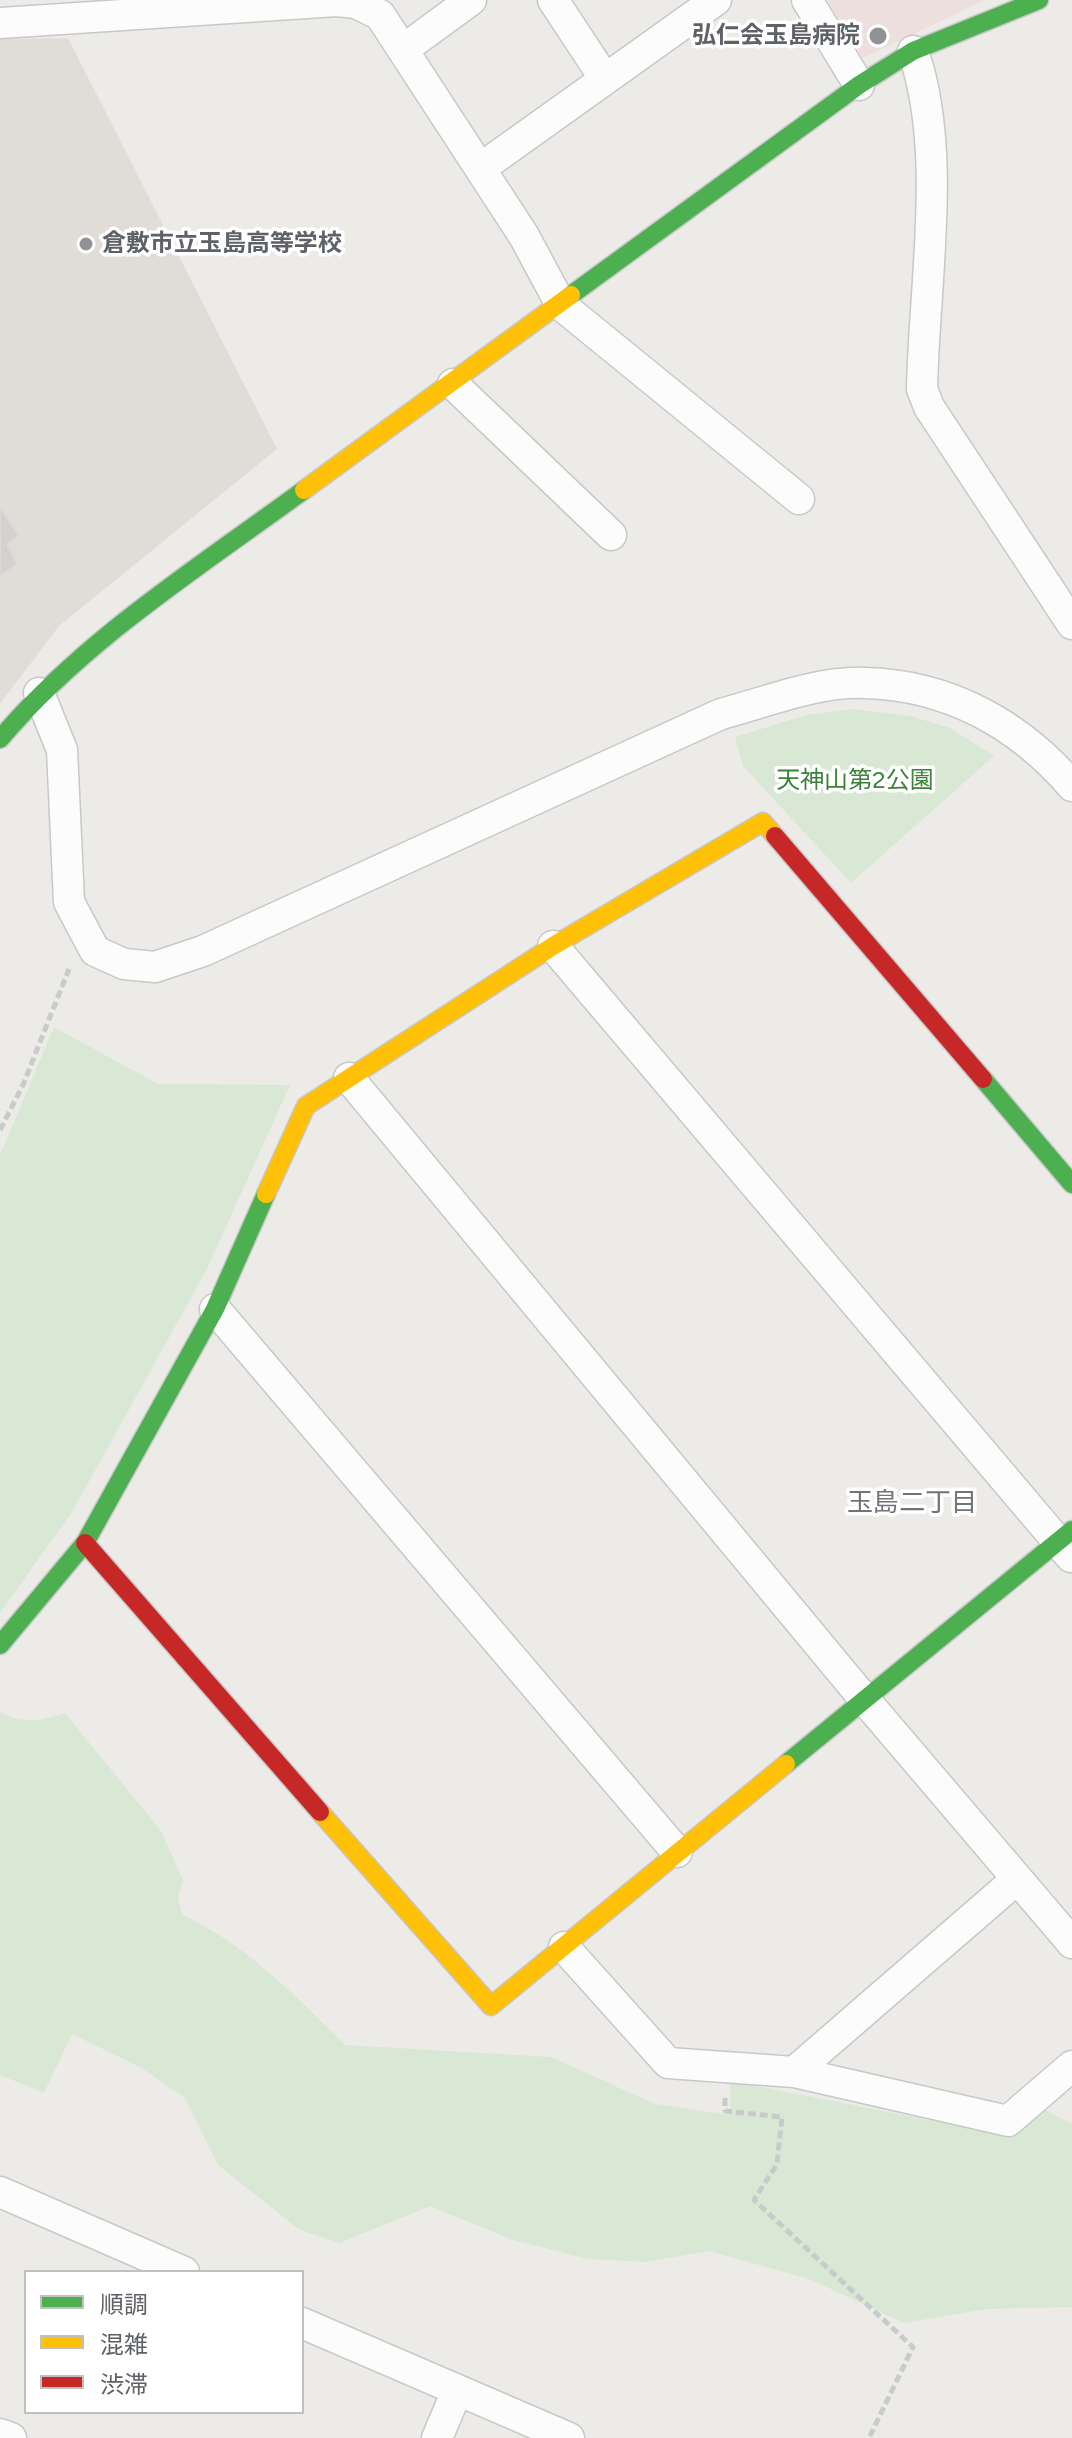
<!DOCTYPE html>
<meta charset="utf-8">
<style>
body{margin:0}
#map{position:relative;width:1072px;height:2438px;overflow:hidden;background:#edebe8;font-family:Figtree,"Noto Sans JP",sans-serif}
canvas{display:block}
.legend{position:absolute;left:24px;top:2270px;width:280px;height:144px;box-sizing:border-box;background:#fff;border:2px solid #bfc0c2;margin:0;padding:10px 14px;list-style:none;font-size:24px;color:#5e6266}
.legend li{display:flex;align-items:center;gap:16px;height:40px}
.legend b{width:40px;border:2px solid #bfc0c2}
</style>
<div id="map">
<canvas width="1072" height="2438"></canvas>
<ul class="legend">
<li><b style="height:10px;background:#4caf50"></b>順調</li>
<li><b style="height:10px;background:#ffc107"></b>混雑</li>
<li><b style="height:10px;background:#c62828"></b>渋滞</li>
</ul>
</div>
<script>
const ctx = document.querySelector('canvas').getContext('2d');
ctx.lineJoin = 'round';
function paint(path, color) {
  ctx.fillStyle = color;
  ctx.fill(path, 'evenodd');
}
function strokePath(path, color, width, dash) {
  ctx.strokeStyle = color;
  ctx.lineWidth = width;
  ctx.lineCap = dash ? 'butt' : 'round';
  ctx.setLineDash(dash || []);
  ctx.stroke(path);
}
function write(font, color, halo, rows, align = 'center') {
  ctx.font = font + ' Figtree,"Noto Sans JP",sans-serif';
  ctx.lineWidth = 7;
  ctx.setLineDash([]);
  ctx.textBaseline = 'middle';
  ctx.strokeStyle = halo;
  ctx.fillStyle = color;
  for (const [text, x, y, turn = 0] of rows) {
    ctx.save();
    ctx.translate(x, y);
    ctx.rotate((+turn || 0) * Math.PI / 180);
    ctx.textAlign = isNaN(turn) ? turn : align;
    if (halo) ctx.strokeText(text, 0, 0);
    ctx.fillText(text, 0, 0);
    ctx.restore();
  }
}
paint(new Path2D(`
 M 68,38 L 277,449 L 59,626 L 0,704 L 0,39 Z`), '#e0ddd8');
paint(new Path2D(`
 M 827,0 L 985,0 L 863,58 Z`), '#ecdfde');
paint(new Path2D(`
 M 852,709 L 911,716 L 950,728 L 994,756 L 851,883 L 743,766 L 735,737 L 806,715 Z
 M 54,1027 L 158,1084 L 290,1085 L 207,1269 L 72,1512 L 0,1613 L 0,1155 Z
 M 0,1712 C 23,1724 41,1721 65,1713 L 161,1831 L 183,1880 L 178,1896 L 182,1914 C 247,1946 294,1994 345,2045 L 551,2057 L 655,2104 L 730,2115 L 731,2081 L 1009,2136 L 1043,2109 L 1072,2124 L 1072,2307 L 986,2309 L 904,2323 L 809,2279 L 709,2251 L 644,2262 L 588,2259 L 513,2240 L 430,2206 L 340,2243 L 300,2230 L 218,2165 L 185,2098 L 140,2067 L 72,2034 L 44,2093 L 0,2075 Z`), '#d8e8d4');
const building = new Path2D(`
 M 0,507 L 19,536 L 7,544 L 17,564 L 0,576 Z`);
paint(building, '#d4d2d1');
strokePath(building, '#dcdad8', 2);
const street = new Path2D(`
 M 553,0 L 605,79
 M 807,0 L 859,85
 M 0,23 L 337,1 L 356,3 L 380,15 L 524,236 L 561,305 L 799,499
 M 404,49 L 471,0
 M 913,51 C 948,152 924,281 922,389 L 929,407 L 1072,624
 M 481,168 L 716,0
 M 453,384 L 611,535
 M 39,693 L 62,750 L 69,902 L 95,951 L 124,964 L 155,967 L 203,951 L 721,714 C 767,702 817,681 865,683 C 948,685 1019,724 1072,786
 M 553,946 L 1071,1557
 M 349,1078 L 865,1700 L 1072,1943
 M 215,1309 L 677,1852
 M 564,1947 L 668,2063 L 794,2072 L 1008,2121 L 1072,2066
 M 794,2072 L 1017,1879
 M 0,2192 L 184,2272
 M 302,2323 L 569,2438
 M 0,2434 L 11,2438
 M 437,2438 L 457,2391`);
const fast = new Path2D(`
 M 571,295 L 859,85 L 913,51 L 1039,0
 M 0,739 C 85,639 199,567 304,490
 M 983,1079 L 1072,1184
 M 0,1645 L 85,1543 L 215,1309 L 266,1194
 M 786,1764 L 1072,1530`);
const slow = new Path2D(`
 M 304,490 L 571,295
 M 266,1194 L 306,1106 L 553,946 L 763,822 L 775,836
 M 320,1812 L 491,2006 L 786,1764`);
const jam = new Path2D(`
 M 775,836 L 983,1079
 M 85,1543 L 320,1812`);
strokePath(street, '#c7c8c8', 33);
strokePath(fast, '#c7c8c7', 21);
strokePath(slow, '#c7c8c7', 21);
strokePath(jam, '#c7c8c7', 21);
strokePath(new Path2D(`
 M 0,1130 L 23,1085 L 69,969
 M 725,2098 L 725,2111 L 782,2117 L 777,2164 L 754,2200 L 913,2347 L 869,2438`), '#c7cbc9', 5, [8, 4]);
strokePath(street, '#fcfcfc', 30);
strokePath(fast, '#4caf50', 18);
strokePath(slow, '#ffc107', 18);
strokePath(jam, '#c62828', 18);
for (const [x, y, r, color] of [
 [878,36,10,"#909294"],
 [86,244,8,"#909294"]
]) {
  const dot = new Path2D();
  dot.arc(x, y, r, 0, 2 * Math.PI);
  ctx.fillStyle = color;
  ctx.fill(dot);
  strokePath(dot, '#fff', 3);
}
write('bold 24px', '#5e6266', '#fff', [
 ["弘仁会玉島病院",860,36],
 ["倉敷市立玉島高等学校",102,244,"left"]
], 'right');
write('24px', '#3c8238', '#fff', [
 ["天神山第2公園",855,781]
]);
write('26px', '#6f7478', '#fff', [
 ["玉島二丁目",912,1503]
]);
</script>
